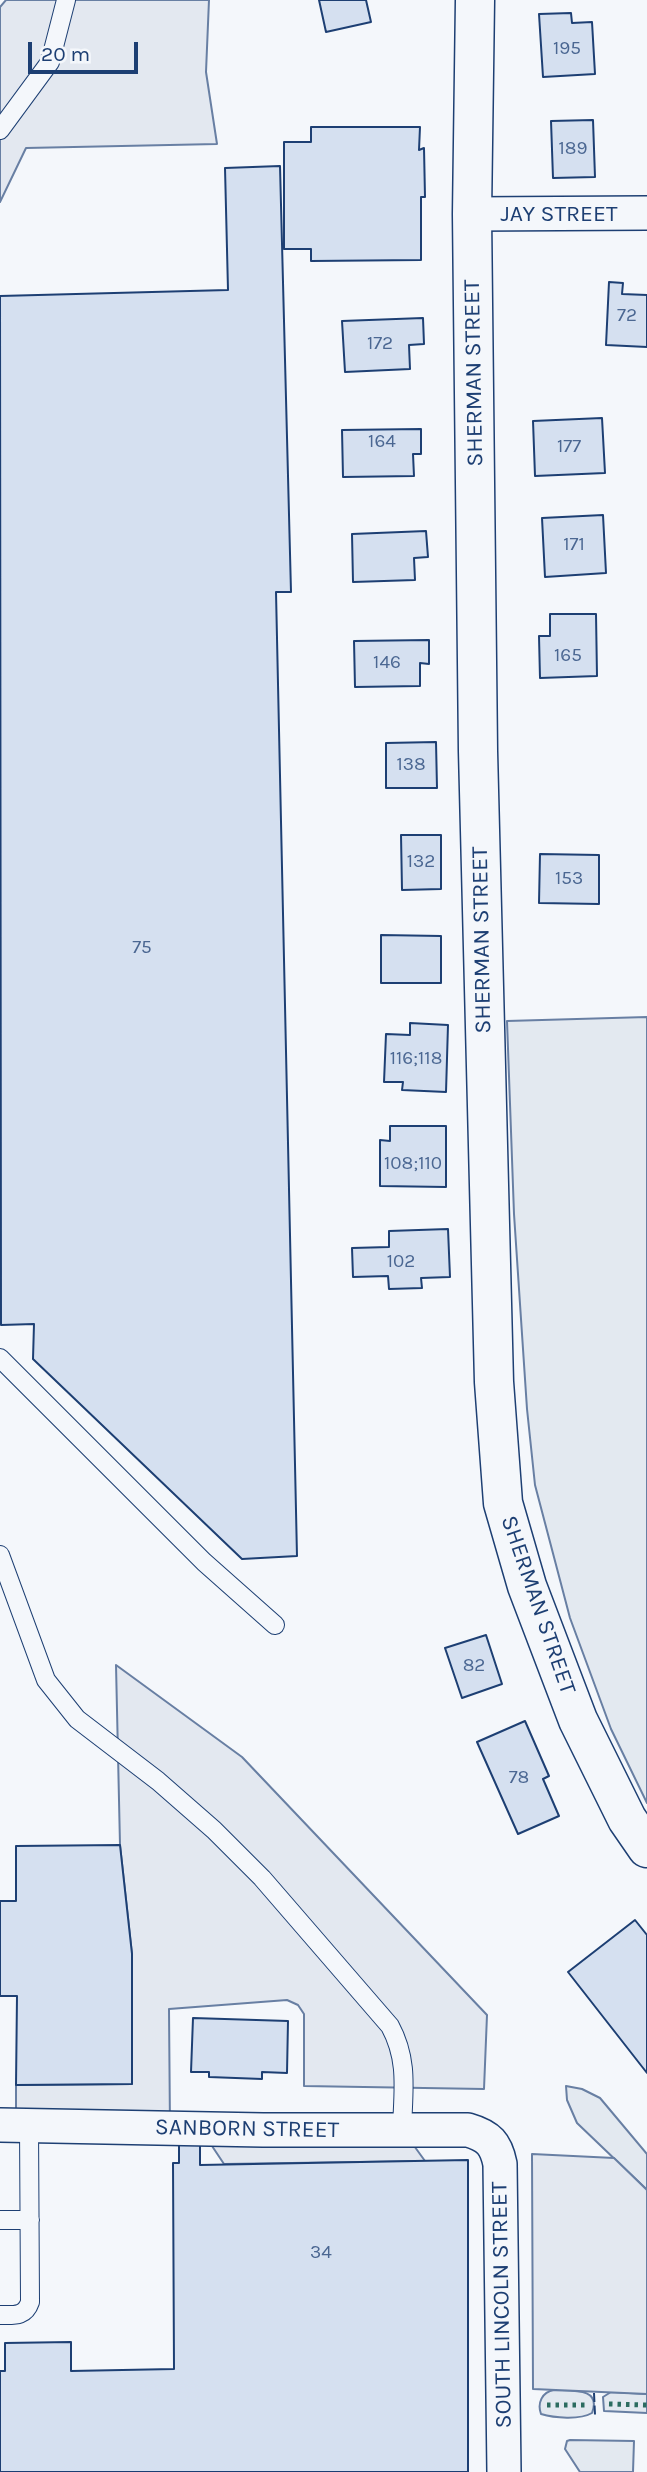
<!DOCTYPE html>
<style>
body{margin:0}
#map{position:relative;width:647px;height:2472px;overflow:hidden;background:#f4f7fb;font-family:Karla,sans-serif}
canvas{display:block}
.scale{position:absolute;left:28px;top:42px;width:110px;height:32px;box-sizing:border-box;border:4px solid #1d3f73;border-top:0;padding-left:9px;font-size:21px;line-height:24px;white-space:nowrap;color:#1d3f73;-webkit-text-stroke:5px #f4f7fb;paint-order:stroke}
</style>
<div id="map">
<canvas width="647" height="2472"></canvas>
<div class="scale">20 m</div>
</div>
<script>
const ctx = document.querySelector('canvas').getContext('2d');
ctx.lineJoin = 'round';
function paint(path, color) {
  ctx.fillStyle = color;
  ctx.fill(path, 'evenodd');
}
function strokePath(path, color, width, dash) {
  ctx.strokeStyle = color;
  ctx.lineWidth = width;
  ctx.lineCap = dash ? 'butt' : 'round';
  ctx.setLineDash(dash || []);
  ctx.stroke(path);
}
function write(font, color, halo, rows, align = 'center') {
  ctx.font = font + ' Karla,sans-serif';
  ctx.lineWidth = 5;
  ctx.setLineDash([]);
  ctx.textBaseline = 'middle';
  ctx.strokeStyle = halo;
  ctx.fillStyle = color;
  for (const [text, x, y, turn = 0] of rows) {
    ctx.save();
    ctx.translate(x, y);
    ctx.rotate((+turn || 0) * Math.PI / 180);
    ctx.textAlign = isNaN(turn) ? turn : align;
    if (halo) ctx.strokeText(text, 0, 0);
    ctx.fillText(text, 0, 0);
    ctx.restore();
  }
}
const green = new Path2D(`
 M 647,1017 L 647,1803 L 611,1729 L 570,1618 L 535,1485 L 527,1409 L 514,1214 L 507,1021 Z
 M 566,2086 L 582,2089 L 600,2098 L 647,2154 L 647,2190 L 577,2123 L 567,2100 Z
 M 554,2390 C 571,2391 602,2387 592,2413 C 580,2420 554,2418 541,2414 C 537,2403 542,2392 554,2390 Z
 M 611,2392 L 647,2394 L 647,2413 L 604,2411 L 603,2397 Z
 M 570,2440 L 634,2441 L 633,2472 L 580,2472 L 565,2449 L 567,2441 Z`);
paint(green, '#e3e9f0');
strokePath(green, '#687fa3', 2);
const parking = new Path2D(`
 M 6,0 L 209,0 L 206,72 L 217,144 L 26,148 L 0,202 L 0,7 Z
 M 116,1665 L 242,1757 L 487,2015 L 484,2089 L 304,2086 L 304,2014 L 298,2005 L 287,2000 L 169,2009 L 170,2129 L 16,2126 L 16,2085 L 132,2084 L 132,1954 L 120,1845 Z
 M 210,2143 L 412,2143 L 425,2161 L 224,2164 Z
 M 532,2154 L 614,2158 L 647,2190 L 647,2394 L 533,2389 Z`);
paint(parking, '#e3e8f0');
strokePath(parking, '#687fa3', 2);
const building = new Path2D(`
 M 319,0 L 366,0 L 371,22 L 326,32 Z
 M 571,13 L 572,23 L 592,22 L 595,74 L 543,77 L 539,14 Z
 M 593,120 L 595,177 L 553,178 L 551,121 Z
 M 311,127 L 420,127 L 419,150 L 424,148 L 425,197 L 421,197 L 421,260 L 311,261 L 311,249 L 284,249 L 284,142 L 311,142 Z
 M 280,166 L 291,592 L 276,592 L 297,1556 L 242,1559 L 33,1359 L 34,1324 L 1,1325 L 0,296 L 228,290 L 225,168 Z
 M 609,282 L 623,283 L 622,294 L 647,295 L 647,347 L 606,345 Z
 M 423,318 L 424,344 L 409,345 L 410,369 L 345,372 L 342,321 Z
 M 602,418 L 605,473 L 535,476 L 533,421 Z
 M 421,429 L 421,454 L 413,454 L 414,476 L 343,477 L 342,430 Z
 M 603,515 L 606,573 L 545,577 L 542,518 Z
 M 426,531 L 428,557 L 414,558 L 415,580 L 353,582 L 352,534 Z
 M 550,614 L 596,614 L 597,676 L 540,678 L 539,636 L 550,636 Z
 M 429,640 L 429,664 L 420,663 L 420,686 L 355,687 L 354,641 Z
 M 436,742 L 437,788 L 386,788 L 386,743 Z
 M 401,835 L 441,835 L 441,889 L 402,890 Z
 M 540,854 L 599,855 L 599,904 L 539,903 Z
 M 381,935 L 441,936 L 441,983 L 381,983 Z
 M 410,1023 L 448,1025 L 446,1092 L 402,1090 L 403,1082 L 384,1082 L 386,1034 L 410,1035 Z
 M 390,1126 L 446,1126 L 446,1187 L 380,1186 L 380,1140 L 390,1141 Z
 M 448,1229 L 450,1277 L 421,1278 L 422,1288 L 389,1289 L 388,1276 L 353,1277 L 352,1248 L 389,1247 L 389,1231 Z
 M 486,1635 L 502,1684 L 462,1698 L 445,1648 Z
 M 525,1721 L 549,1776 L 543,1779 L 559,1816 L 518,1834 L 477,1742 Z
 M 120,1845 L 132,1954 L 132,2084 L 16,2085 L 17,1996 L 0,1996 L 0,1901 L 16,1901 L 16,1846 Z
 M 635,1920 L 647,1935 L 647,2073 L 568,1972 Z
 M 193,2018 L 288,2021 L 287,2073 L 262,2072 L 262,2079 L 209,2077 L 209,2072 L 191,2072 Z
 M 200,2144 L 200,2165 L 468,2160 L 468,2472 L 0,2472 L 0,2371 L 5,2371 L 5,2343 L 71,2342 L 71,2371 L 174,2369 L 173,2163 L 179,2163 L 179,2145 Z`);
paint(building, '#d5e0f0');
strokePath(building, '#1d3f73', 2);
const lane = new Path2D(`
 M 0,130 L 50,62 L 66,0
 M 0,1358 L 204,1562 L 275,1625
 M 0,1555 L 46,1680 L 77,1719 L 158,1781 L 214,1830 L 262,1878 L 390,2026 C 409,2061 403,2092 402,2130
 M 0,2220 L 30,2220
 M 0,2315 C 14,2315 25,2317 30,2302 L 29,2126`);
const street = new Path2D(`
 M 472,214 L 647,213
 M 0,2125 L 263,2130 L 468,2130 C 489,2136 496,2144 500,2164 L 504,2472`);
const secondary = new Path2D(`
 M 475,0 L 472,214 L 478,751 L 494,1382 L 503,1503 L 527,1586 L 578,1720 L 627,1819 L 647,1848`);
strokePath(lane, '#1d3f73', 20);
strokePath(street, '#1d3f73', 36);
strokePath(secondary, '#1d3f73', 41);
strokePath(lane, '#f4f7fb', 18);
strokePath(street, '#f4f7fb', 33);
strokePath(secondary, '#f4f7fb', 38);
strokePath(new Path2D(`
 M 609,2404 L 647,2405
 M 547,2405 L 589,2405`), '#2c6c60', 5, [3.5, 5]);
strokePath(new Path2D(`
 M 594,2393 L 595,2415`), '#1d3f73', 2, [9, 3.5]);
write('19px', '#4b6792', null, [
 ["195",567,49],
 ["189",573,149],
 ["72",627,316],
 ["172",380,344],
 ["164",382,442],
 ["177",569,447],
 ["171",574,545],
 ["165",568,656],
 ["146",387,663],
 ["138",411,765],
 ["132",421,862],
 ["153",569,879],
 ["75",142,948],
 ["116;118",416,1059],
 ["108;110",413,1164],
 ["102",401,1262],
 ["82",474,1666],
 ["78",519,1778],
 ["34",321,2253]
]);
write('23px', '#1d3f73', '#f4f7fb', [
 ["JAY STREET",559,214],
 ["SHERMAN STREET",474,373,-91],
 ["SHERMAN STREET",482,940,-91],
 ["SHERMAN STREET",538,1605,71],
 ["SANBORN STREET",247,2129,1],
 ["SOUTH LINCOLN STREET",502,2305,-91]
]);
</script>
